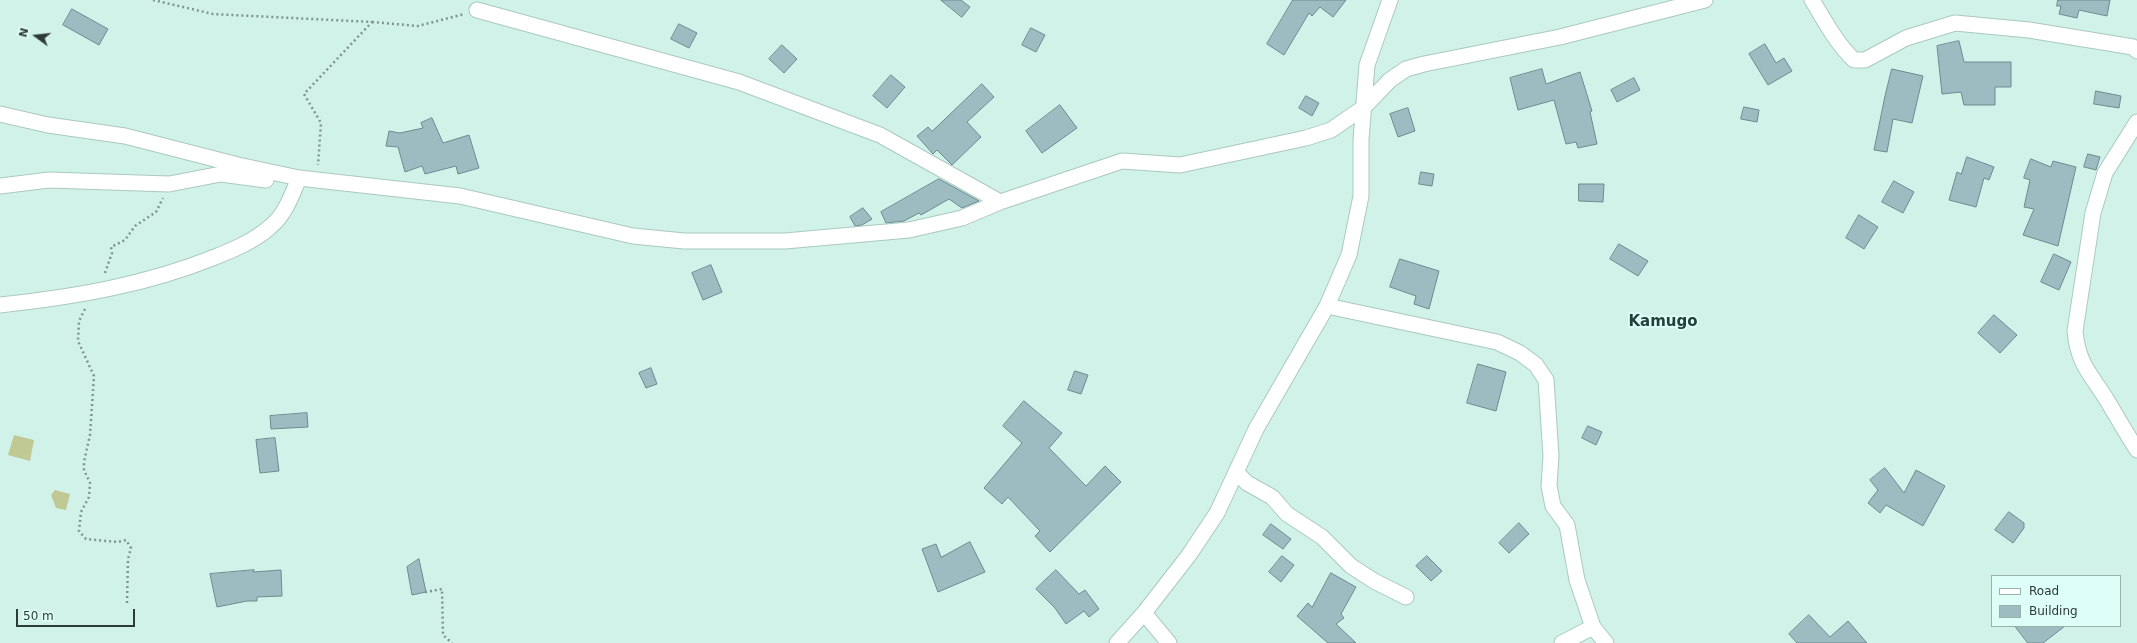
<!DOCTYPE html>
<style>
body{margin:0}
#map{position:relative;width:2137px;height:643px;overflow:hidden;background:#d1f2e9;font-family:"DejaVu Sans",sans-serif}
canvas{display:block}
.legend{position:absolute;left:1991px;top:575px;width:130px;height:52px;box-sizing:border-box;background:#defff7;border:1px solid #98b1aa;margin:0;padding:5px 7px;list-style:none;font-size:12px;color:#2e3b37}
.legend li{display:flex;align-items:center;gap:8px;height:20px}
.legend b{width:20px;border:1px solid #98b1aa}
.north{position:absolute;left:16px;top:16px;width:40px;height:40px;-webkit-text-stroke:3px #defff7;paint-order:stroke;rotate:285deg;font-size:11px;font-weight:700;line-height:16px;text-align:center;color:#2e3b37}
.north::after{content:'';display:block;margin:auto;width:14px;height:18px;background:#2e3b37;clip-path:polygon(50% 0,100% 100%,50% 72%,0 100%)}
.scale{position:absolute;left:16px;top:609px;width:119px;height:18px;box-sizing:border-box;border:2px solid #2e3b37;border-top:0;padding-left:5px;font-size:12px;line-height:14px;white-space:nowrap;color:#2e3b37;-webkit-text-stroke:3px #defff7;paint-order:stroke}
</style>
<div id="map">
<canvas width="2137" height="643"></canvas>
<ul class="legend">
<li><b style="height:5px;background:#fff"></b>Road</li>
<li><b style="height:11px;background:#9cbcc2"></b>Building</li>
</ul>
<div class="north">N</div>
<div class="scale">50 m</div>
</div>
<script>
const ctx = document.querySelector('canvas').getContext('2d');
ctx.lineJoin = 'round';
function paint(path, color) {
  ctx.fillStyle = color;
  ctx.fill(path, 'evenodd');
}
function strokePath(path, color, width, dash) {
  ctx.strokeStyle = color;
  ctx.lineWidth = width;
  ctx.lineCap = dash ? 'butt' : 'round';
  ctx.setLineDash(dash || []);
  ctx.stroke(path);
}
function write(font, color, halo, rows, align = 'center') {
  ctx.font = font + ' "DejaVu Sans",sans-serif';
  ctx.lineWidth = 3.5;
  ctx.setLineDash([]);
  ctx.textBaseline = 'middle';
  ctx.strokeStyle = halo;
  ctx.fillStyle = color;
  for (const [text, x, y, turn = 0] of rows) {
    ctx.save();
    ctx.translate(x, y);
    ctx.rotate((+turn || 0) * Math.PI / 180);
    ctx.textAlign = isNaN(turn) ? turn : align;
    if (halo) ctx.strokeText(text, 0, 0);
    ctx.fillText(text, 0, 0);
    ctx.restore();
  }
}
paint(new Path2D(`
 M 14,435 L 34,440 L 30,461 L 8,455 Z
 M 55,490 L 70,494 L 66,510 L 56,508 L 51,495 Z`), '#c0c993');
const building = new Path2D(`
 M 941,0 L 961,0 L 970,7 L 962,17 Z
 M 1293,0 L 1346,0 L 1333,17 L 1320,7 L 1312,16 L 1309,13 L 1284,55 L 1267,44 Z
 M 2058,0 L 2110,0 L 2107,16 L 2079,10 L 2077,18 L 2059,14 L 2061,6 L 2057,6 Z
 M 72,9 L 108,29 L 99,45 L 63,25 Z
 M 679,24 L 697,33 L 689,48 L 671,39 Z
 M 1031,28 L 1045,35 L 1036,52 L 1022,45 Z
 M 1959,41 L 1964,62 L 2011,62 L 2011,87 L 1995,87 L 1995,105 L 1964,105 L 1961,92 L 1942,94 L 1937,46 Z
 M 1765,44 L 1776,63 L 1784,58 L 1792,71 L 1768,85 L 1749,54 Z
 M 782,45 L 797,59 L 784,73 L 769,59 Z
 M 1542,69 L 1546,84 L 1580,72 L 1592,111 L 1590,112 L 1597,144 L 1578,148 L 1576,142 L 1566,144 L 1554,100 L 1518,110 L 1510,78 Z
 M 1892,69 L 1923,76 L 1912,123 L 1893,119 L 1887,152 L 1874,150 L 1885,96 Z
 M 891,75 L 905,87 L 887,108 L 873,96 Z
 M 1634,78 L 1640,90 L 1617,102 L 1611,90 Z
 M 982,84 L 994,97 L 967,122 L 981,137 L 952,165 L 937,150 L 933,154 L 917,136 L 928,127 L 932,131 Z
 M 2096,91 L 2121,96 L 2119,108 L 2094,104 Z
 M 1306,96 L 1319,103 L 1312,116 L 1299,108 Z
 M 1060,105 L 1077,128 L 1042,153 L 1026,131 Z
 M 1744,107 L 1759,110 L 1757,122 L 1741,119 Z
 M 1408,108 L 1415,131 L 1398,137 L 1390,114 Z
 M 432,118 L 443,143 L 469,135 L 479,168 L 458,174 L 456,166 L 425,174 L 422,166 L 405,172 L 398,147 L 386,146 L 389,131 L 400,133 L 423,128 L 421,123 Z
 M 2088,154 L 2100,157 L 2096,170 L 2084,167 Z
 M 1967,157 L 1994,167 L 1989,180 L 1984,178 L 1976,207 L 1949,200 L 1957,172 L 1961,174 Z
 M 2031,159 L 2051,167 L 2053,161 L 2076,167 L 2058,246 L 2023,235 L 2034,209 L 2024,207 L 2030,180 L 2024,178 Z
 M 1421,172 L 1434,174 L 1432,186 L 1419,184 Z
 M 939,179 L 979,201 L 962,208 L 949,199 L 921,215 L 919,213 L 904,221 L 886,223 L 881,212 Z
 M 1894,181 L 1914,192 L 1903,213 L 1882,202 Z
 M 1579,184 L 1604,184 L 1603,202 L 1579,201 Z
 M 863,208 L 872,219 L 862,225 L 855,226 L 850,217 Z
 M 1859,215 L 1878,227 L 1864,249 L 1846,238 Z
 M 1619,244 L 1648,261 L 1638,276 L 1610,259 Z
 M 2054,254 L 2071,262 L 2059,290 L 2041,282 Z
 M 1400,259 L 1439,271 L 1429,309 L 1414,304 L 1416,296 L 1390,287 Z
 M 711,265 L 722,292 L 703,300 L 692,273 Z
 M 1994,315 L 2017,335 L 2000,353 L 1978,333 Z
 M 1478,364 L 1506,372 L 1496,411 L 1467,403 Z
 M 651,368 L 657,384 L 646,388 L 639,373 Z
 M 1075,371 L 1088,375 L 1081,394 L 1068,390 Z
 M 1024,401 L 1062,433 L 1049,448 L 1086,486 L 1105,466 L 1121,482 L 1050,552 L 1035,536 L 1040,531 L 1008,497 L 1002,504 L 984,488 L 1022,443 L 1003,426 Z
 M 307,413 L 308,427 L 271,429 L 270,416 Z
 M 1588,426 L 1602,432 L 1596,445 L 1582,438 Z
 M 275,438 L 279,471 L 260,473 L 256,440 Z
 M 1885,468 L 1904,493 L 1916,470 L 1945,486 L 1923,526 L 1886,505 L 1880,513 L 1868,503 L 1878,490 L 1870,480 Z
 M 2009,512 L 2024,523 L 2024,528 L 2013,543 L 1995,530 Z
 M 1519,523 L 1529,534 L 1509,553 L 1499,543 Z
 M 1271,524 L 1291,539 L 1283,549 L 1263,535 Z
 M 970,542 L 985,572 L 938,592 L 922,549 L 936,544 L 941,557 Z
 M 1282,556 L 1294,565 L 1281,582 L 1269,572 Z
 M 1427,556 L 1442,571 L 1431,581 L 1416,566 Z
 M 419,559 L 426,592 L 412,595 L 407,567 Z
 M 254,570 L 253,572 L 281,570 L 282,596 L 257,597 L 257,601 L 247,601 L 217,607 L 210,574 Z
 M 1056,570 L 1079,594 L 1085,590 L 1099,609 L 1089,617 L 1084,611 L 1066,624 L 1055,608 L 1036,589 Z
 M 1331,573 L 1356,587 L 1341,614 L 1344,618 L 1336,624 L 1356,643 L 1328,643 L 1297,616 L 1308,603 L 1312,607 Z
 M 1809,615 L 1830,637 L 1848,621 L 1867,643 L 1797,643 L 1789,634 Z
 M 2015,626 L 2065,626 L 2043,643 L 2028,643 Z`);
paint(building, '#9cbcc2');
strokePath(building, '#6c8b90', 1);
const minor = new Path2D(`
 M 1812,0 C 1825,21 1836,43 1854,60 L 1865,60 L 1906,38 L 1955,23 L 2029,30 L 2133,47 L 2137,51
 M 477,10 L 739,82 L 880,135 L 1000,202
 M 0,114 L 48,125 L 125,136 L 238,165 L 299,178 L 460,196 L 633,236 L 684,241 L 785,241 L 909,230 L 962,218 L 1000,202 L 1122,161 L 1180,165 L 1306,138 L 1331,130 L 1363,108 L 1390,80 L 1406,69 L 1424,64 L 1560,37 L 1705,0
 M 2137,122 L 2105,173 L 2093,213 L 2075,331 C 2078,363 2089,372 2105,397 C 2116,415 2126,433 2137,450
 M 0,186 L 49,180 L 169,184 L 221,174 L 266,180
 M 0,305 C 74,297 146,285 215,257 C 235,249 254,241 270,227 C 285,215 292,195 299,178
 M 1327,306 L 1497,342 L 1520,353 L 1536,365 L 1546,380 L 1551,456 L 1549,486 L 1553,506 L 1567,525 L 1577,580 L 1593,627 L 1606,643
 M 1236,472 L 1247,483 L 1272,497 L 1287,514 L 1322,537 L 1351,566 L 1374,581 L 1406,597
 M 1144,613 L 1169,643
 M 1117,643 L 1144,613 L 1189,555 L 1217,513 L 1256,429 L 1327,306 L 1349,255 L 1361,196 L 1361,140 L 1367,65 L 1390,0
 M 1562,643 L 1593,627`);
strokePath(minor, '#aac9c1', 17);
strokePath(new Path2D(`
 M 153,0 L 213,14 L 372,22 L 304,94 L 321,123 L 318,165
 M 372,22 L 418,26 L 464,14
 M 105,273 L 112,253 L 111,247 L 125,240 L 135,226 L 156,212 L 163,198
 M 85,309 L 79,321 L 78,341 L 94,376 L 90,435 L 84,462 L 84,470 L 90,483 L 89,497 L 81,512 L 79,531 L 86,539 L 118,542 L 126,540 L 131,548 L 128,559 L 127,603
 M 432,591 L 426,592 L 442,589 L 443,635 L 452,643`), '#7f968f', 2.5, [2, 3]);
strokePath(minor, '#fff', 15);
write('bold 15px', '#24403a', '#defff7', [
 ["Kamugo",1663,322]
]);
</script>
